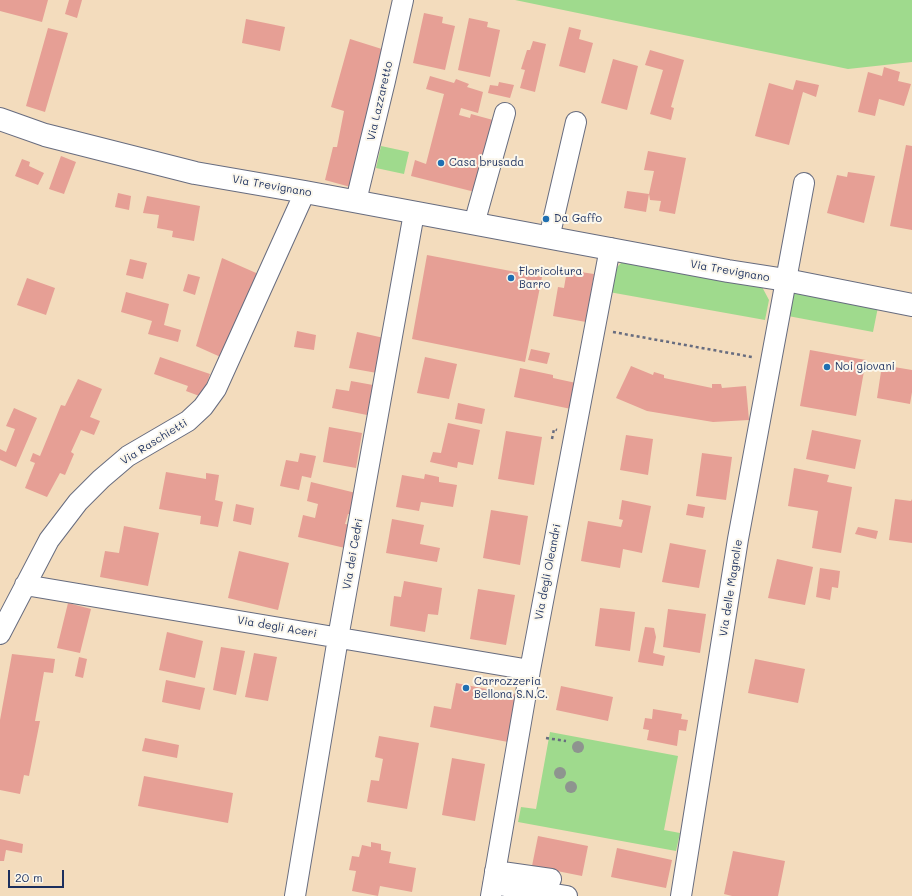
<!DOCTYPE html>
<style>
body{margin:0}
#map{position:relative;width:912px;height:896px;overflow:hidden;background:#f3dcbd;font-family:Mali,sans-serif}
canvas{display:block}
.scale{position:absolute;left:8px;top:870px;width:56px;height:18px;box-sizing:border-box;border:2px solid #1b2f5e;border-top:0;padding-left:5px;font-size:12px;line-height:14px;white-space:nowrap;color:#1b2f5e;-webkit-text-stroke:3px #fbf7ec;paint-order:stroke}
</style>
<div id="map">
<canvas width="912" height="896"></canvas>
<div class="scale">20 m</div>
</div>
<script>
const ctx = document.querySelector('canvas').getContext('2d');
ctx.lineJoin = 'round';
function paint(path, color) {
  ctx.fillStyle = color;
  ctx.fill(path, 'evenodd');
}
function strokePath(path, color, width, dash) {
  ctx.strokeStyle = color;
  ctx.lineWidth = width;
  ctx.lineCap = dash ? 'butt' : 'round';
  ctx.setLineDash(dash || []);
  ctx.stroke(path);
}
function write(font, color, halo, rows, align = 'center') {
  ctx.font = font + ' Mali,sans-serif';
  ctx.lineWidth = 4;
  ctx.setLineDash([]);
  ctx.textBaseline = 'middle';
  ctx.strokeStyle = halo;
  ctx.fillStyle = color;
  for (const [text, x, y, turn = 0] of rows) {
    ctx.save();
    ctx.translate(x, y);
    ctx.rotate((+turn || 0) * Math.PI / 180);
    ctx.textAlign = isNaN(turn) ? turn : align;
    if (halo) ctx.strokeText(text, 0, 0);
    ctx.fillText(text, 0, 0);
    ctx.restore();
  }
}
paint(new Path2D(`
 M 515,0 L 912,0 L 912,62 L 848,69 Z
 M 381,146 L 409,152 L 404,174 L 376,168 Z
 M 625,259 L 761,285 L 769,300 L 765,320 L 609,292 L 613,271 Z
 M 795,290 L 878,307 L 873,332 L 788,316 Z
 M 550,732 L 678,756 L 664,830 L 680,833 L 676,851 L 518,822 L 521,807 L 536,809 Z`), '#9fda8d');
paint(new Path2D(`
 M 0,0 L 48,0 L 42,22 L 0,11 Z
 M 69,0 L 82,0 L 77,18 L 65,14 Z
 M 424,13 L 443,17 L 442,23 L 455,26 L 445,70 L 413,63 Z
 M 469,18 L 488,22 L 487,27 L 500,30 L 490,77 L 458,70 Z
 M 246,19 L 285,27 L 280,51 L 242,43 Z
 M 569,27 L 581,30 L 579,39 L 593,43 L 585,73 L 559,66 Z
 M 48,28 L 68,33 L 45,112 L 26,106 Z
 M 350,39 L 385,50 L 354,188 L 325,180 L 333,147 L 337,147 L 344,111 L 331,107 Z
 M 533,41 L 546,44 L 535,92 L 520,88 L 525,70 L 521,69 L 527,50 L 530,50 Z
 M 650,50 L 684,60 L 671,107 L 674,108 L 671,120 L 650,114 L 663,70 L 645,65 Z
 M 613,59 L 638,66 L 627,110 L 601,103 Z
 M 884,67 L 900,72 L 898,81 L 911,84 L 904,106 L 879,99 L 875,116 L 858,112 L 868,72 L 882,76 Z
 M 430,76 L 454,83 L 456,79 L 469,84 L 467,87 L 483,92 L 478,113 L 461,108 L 459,115 L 470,118 L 471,114 L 493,120 L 475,192 L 411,176 L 415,160 L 426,164 L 444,94 L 426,89 Z
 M 796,80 L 819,85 L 816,97 L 803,92 L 789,145 L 755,136 L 769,83 L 793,90 Z
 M 499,82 L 514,85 L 510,98 L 488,93 L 490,85 L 498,86 Z
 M 906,145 L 912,146 L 912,230 L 890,226 Z
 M 648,151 L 686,158 L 675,214 L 659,211 L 661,201 L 650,200 L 649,194 L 654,171 L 644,170 Z
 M 61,156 L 76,162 L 64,194 L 49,189 Z
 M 22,159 L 30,162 L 29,166 L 44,173 L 38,185 L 15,176 Z
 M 848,172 L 875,176 L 864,223 L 827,213 L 837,175 L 847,177 Z
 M 627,191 L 649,194 L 646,212 L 624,208 Z
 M 118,193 L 131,196 L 129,210 L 115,207 Z
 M 147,196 L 200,206 L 194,241 L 172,237 L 173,231 L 157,228 L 159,215 L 143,213 Z
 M 427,255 L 542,277 L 525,362 L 412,339 Z
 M 222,258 L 263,276 L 225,359 L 196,346 Z
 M 130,259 L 147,263 L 143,279 L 126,275 Z
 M 567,270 L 594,274 L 586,322 L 553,316 L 558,287 L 564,288 Z
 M 188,274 L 200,277 L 195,295 L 183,291 Z
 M 27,278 L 55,288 L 46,315 L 17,305 Z
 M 126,292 L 169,304 L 164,325 L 181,330 L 178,342 L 148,334 L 152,321 L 121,312 Z
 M 297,331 L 316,335 L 314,350 L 294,347 Z
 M 357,332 L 384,338 L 377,373 L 349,368 Z
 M 531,349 L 550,353 L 547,364 L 528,360 Z
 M 810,350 L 866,360 L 856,416 L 800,406 Z
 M 160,357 L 210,374 L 202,397 L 186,391 L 188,386 L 154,374 Z
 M 425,357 L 457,364 L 449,399 L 417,393 Z
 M 882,365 L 912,370 L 912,392 L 910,404 L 877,398 Z
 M 631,366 L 653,375 L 654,372 L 664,375 L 664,378 L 712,388 L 712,384 L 721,384 L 722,388 L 746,386 L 749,420 L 713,422 L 647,411 L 616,398 Z
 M 520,368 L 553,375 L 553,378 L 576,383 L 571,409 L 514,397 Z
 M 78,379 L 102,389 L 90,417 L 100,421 L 94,435 L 81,430 L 71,452 L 74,454 L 65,475 L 60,473 L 47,497 L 25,488 L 35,463 L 30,461 L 33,453 L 40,456 L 61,405 L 65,406 Z
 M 351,381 L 373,385 L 367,415 L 332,408 L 336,389 L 349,391 Z
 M 458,403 L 485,409 L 482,424 L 455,419 Z
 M 14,408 L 37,418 L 16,467 L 0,460 L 0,449 L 6,452 L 15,429 L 6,426 Z
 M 448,423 L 480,430 L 473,465 L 458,462 L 457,468 L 430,462 L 433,452 L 441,453 Z
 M 329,427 L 362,433 L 356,468 L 323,462 Z
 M 812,430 L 861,440 L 855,469 L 806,459 Z
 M 506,431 L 542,437 L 534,485 L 498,479 Z
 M 626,435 L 653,439 L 648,475 L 620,470 Z
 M 300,453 L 316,456 L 311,478 L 302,476 L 299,490 L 280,486 L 286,460 L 298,462 Z
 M 702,453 L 732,457 L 726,500 L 696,496 Z
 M 794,468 L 829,475 L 827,482 L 852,487 L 841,553 L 812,548 L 818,511 L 788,506 Z
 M 166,472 L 206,479 L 206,473 L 219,475 L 215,500 L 223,502 L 218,527 L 200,524 L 201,516 L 159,509 Z
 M 425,474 L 439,477 L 439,482 L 457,485 L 453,507 L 421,502 L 419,511 L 396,507 L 402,475 L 424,479 Z
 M 311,482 L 356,493 L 351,514 L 348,514 L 345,524 L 351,525 L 345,548 L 298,537 L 303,515 L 315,518 L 318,504 L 307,501 Z
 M 895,499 L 911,501 L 912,499 L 912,543 L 889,540 Z
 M 622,500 L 651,506 L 642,553 L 623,549 L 620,568 L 581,561 L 588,521 L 621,527 L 623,520 L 619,519 Z
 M 236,504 L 254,508 L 251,525 L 233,521 Z
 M 688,504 L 705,507 L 703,518 L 686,515 Z
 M 491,510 L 528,516 L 520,565 L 483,558 Z
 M 392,519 L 424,525 L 420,544 L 440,548 L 437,562 L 386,553 Z
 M 124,526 L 159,533 L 148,586 L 100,577 L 105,551 L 119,553 Z
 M 858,527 L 878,531 L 876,539 L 855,534 Z
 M 670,543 L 706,550 L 699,588 L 662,582 Z
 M 239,551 L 289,563 L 278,610 L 228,598 Z
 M 777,559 L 813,567 L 805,605 L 768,598 Z
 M 820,568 L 840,571 L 838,588 L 832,587 L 830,600 L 816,597 Z
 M 404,581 L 442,588 L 438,615 L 428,614 L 425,632 L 390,626 L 394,596 L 401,597 Z
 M 478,589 L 515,595 L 506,645 L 470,639 Z
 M 68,603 L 91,609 L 80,653 L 57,648 Z
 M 600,608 L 635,612 L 630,651 L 595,646 Z
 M 668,609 L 706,614 L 700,653 L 663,647 Z
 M 645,627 L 654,628 L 656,637 L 653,653 L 665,656 L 663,666 L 638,662 Z
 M 167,632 L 203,641 L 195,678 L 159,670 Z
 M 221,647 L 245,651 L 236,695 L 213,690 Z
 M 254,653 L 277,657 L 268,701 L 245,697 Z
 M 12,654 L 55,659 L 53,673 L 44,672 L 35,721 L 40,721 L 29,776 L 24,775 L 20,794 L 0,790 L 0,720 Z
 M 79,657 L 87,659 L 83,678 L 75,676 Z
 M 755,659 L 805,669 L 798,703 L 748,693 Z
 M 166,680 L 205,688 L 200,710 L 162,702 Z
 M 456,683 L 517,695 L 508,742 L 430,727 L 434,706 L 451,709 Z
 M 561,686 L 613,697 L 608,721 L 556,710 Z
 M 653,709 L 682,714 L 681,719 L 688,720 L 686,731 L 679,730 L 677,746 L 647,740 L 649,730 L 643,729 L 645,718 L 652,719 Z
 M 379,736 L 419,743 L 407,809 L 367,802 L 371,780 L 379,781 L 383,759 L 375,757 Z
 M 145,738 L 179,745 L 177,758 L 142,751 Z
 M 452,758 L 485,764 L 475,821 L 442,815 Z
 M 144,776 L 233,793 L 228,823 L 138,806 Z
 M 538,836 L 588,846 L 582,876 L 532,866 Z
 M 0,839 L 23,844 L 22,853 L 6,850 L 4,861 L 0,861 Z
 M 371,842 L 381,844 L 381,850 L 391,852 L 389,863 L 416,868 L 412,892 L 380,886 L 378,896 L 352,891 L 356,871 L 349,870 L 352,856 L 359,857 L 362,845 L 371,847 Z
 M 617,848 L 672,860 L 666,888 L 611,877 Z
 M 733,851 L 785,861 L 778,896 L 732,896 L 724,894 Z`), '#e69f95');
const minor = new Path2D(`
 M 356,201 L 385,81 L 403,0
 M 474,224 L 505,113
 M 549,238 L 576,122
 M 25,585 L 530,670
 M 0,634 L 49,540 L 78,502 L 101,479 L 128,456 L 188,421 L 203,407 L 216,389 L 305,192
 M 495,871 L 551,879
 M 493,884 L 567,896
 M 295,896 L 338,638 L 414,213
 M 491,896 L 530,670 L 610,248
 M 681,896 L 738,539 L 804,183`);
const major = new Path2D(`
 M 0,119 L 45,135 L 195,173 L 305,192 L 728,271 L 786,280 L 912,305`);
strokePath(minor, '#676c7f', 22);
strokePath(major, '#676c7f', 24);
strokePath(new Path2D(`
 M 613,332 L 752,357
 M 552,439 L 554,429 L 557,430
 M 546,738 L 566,741`), '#676c7f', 2.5, [3, 3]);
strokePath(minor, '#fff', 20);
strokePath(major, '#fff', 22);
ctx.fillStyle = '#8e948f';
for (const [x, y] of [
 [578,747],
 [560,773],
 [571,787]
]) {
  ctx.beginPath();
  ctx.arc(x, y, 6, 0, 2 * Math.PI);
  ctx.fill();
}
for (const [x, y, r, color] of [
 [441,163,4,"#1f6fb2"],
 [546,219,4,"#1f6fb2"],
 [511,278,4,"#1f6fb2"],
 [827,367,4,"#1f6fb2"],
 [466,688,4,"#1f6fb2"]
]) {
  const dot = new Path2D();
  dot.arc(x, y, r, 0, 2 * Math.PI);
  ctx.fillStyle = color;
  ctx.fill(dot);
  strokePath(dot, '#fbf7ec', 1.5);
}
write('11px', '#1b2f5e', '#fbf7ec', [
 ["Via Lazzaretto",380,101,-77],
 ["Via Trevignano",272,186,10],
 ["Via Trevignano",730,271,10],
 ["Via Raschietti",154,442,-32],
 ["Via dei Cedri",353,554,-80],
 ["Via degli Oleandri",548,572,-79],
 ["Via delle Magnolie",731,588,-81],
 ["Via degli Aceri",277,627,10]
]);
write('11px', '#1b2f5e', '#fbf7ec', [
 ["Casa brusada",449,163],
 ["Da Gaffo",554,219],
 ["Floricoltura",519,272],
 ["Barro",519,285],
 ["Noi giovani",835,367],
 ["Carrozzeria",474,682],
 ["Bellona S.N.C.",474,695]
], 'left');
</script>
